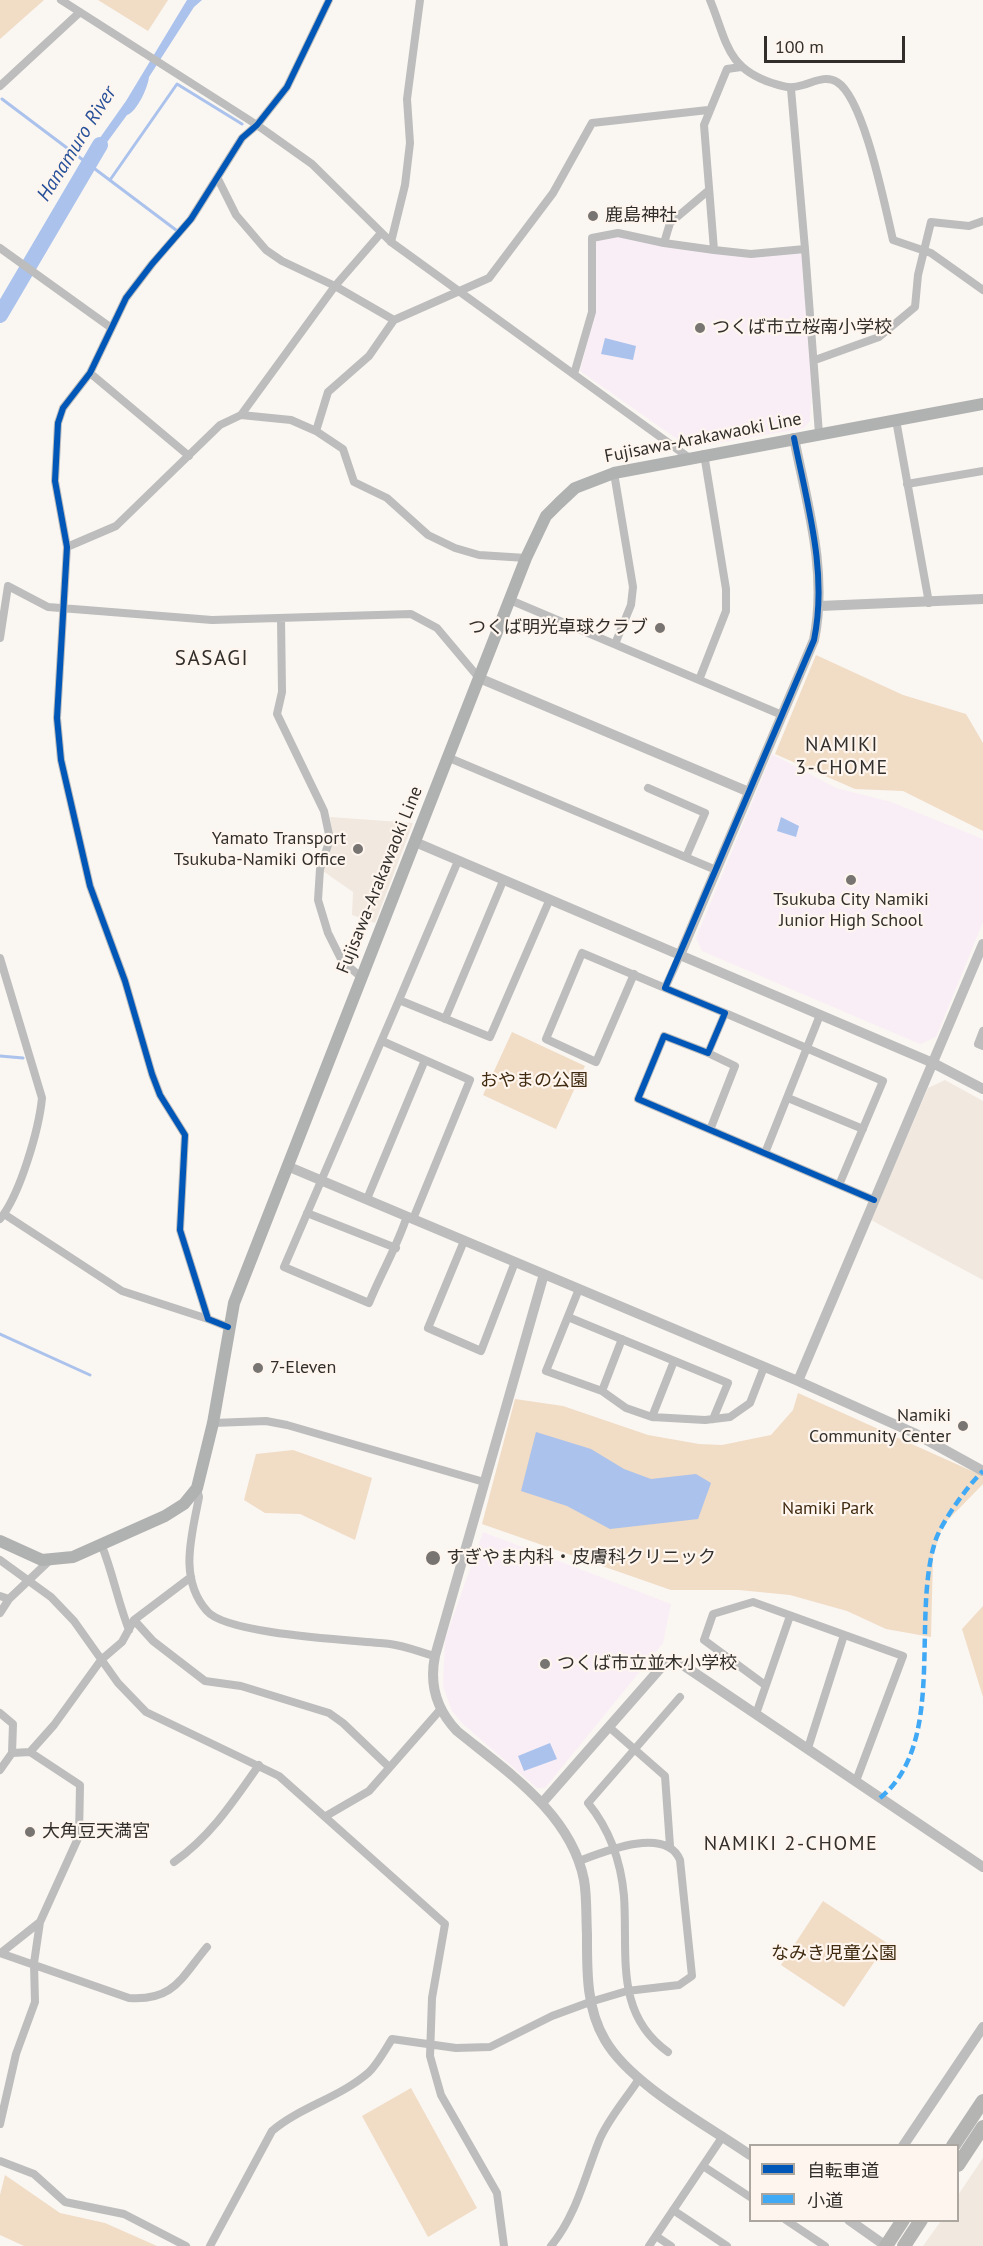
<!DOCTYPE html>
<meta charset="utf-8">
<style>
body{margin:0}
#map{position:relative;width:983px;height:2246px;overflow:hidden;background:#faf6f2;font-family:"PT Sans","Noto Sans JP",sans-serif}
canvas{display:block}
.legend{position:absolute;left:749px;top:2144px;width:210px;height:78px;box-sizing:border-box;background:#fef6ee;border:2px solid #aca6a0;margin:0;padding:8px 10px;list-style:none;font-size:18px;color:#312e2b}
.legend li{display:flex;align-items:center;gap:12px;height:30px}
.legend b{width:30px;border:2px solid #aca6a0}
.scale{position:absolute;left:764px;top:36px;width:141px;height:27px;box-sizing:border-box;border:3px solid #312e2b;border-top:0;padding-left:8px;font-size:18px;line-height:21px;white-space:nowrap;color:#312e2b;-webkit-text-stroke:4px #fef6ee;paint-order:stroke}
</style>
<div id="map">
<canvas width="983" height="2246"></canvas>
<ul class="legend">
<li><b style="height:8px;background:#0057b8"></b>自転車道</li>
<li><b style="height:8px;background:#3fa9f5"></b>小道</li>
</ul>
<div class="scale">100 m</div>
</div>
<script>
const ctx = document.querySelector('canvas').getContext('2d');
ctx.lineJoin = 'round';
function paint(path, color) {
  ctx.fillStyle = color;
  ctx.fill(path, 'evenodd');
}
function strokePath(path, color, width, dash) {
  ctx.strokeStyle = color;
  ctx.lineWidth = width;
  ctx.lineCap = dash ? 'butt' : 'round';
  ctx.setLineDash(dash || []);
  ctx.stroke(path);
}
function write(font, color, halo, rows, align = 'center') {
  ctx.font = font + ' "PT Sans","Noto Sans JP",sans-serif';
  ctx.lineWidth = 4.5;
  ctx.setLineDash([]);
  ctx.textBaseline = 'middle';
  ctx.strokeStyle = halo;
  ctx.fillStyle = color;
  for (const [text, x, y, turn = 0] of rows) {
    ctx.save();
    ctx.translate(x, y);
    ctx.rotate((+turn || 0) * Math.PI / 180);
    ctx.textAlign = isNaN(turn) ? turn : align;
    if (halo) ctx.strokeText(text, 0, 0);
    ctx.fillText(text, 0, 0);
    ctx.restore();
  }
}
paint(new Path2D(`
 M 330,817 L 413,823 L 375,923 L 352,915 L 353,892 L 323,871 L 333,840 Z
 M 945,1080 L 983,1101 L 983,1280 L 871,1220 L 928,1088 Z
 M 983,2158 L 983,2246 L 923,2246 L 941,2221 L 958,2220 L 958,2195 Z`), '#f1e8df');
paint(new Path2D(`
 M 618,236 L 703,252 L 799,251 L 802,254 L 812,386 L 810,421 L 804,428 L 690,448 L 580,371 L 595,311 L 595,243 L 598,239 Z
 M 772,754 L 836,788 L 891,802 L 983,839 L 983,922 L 936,1037 L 920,1044 L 702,951 L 696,938 Z
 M 483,1532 L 671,1604 L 663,1643 L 545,1788 L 537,1788 L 463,1724 L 452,1711 L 443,1686 L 445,1640 Z`), '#f9eef6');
paint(new Path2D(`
 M 0,0 L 44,0 L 0,39 Z
 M 98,0 L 168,0 L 148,31 Z
 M 816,655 L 903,695 L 966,714 L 983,743 L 983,831 L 903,791 L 855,789 L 775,754 Z
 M 512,1032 L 585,1066 L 556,1129 L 483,1095 Z
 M 798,1393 L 983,1476 L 983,1484 L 943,1525 L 933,1555 L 931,1637 L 886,1629 L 847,1611 L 790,1595 L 739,1590 L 671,1590 L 482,1524 L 515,1399 L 563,1406 L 648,1435 L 699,1444 L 722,1445 L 771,1435 L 793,1410 Z
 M 293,1450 L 372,1478 L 355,1540 L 300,1514 L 265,1513 L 244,1500 L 256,1454 Z
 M 983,1606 L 983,1697 L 962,1629 Z
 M 823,1901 L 887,1943 L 844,2007 L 781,1965 Z
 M 411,2088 L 477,2208 L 428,2237 L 362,2116 Z
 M 5,2175 L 60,2213 L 105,2223 L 157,2246 L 24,2246 L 0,2235 L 0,2195 Z`), '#f1dcc5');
paint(new Path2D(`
 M 187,0 L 202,0 L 194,7 L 149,77 C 148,87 137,112 127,115 L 91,164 L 85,159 L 126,101 Z
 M 605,338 L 636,346 L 633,360 L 601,354 Z
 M 781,817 L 799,826 L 796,837 L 777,831 Z
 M 536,1432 L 591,1449 L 624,1469 L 651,1479 L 696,1474 L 711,1483 L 698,1519 L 610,1529 L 567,1506 L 521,1491 Z
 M 550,1743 L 557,1759 L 524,1771 L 518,1756 Z`), '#aac2ec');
strokePath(new Path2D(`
 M 2,99 L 176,230
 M 110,180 L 177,84 L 242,124
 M 0,1056 L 23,1058
 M 0,1334 L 90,1375`), '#aac2ec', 3);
strokePath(new Path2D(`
 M 0,315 L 100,145`), '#aac2ec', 16);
strokePath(new Path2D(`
 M 61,0 L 257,125 L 312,164 L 391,242 L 688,457
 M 710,0 C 727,41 726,68 772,83 C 785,87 790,89 803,85 C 814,82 826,75 837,82 C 864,98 885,207 893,240 L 931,253 L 983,290
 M 741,67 L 727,69 L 704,125 L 714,250 L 751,254 L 805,249 L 819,434
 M 0,86 L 80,12
 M 791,89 L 805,249
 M 218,179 L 236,215 L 266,250 L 282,261 L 335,286 L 394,320 L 489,278 L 553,193 L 592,123 L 708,110
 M 391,242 L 405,185 L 410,143 L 407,99 L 420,0
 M 664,243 L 714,250
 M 0,248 L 110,327
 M 815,360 L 879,337 L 915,307 L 918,275 L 931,222 L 969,226 L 983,221
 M 90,373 L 189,456
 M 574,374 L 592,312 L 592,238 L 618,233 L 664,243 L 670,223 L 709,190
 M 241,415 L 335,286 L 381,233
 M 896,420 L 929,603
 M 316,431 L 328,392 L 369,356 L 394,320
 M 614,473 L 633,587 L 631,605 L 615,644
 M 907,484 L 983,471
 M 67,547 L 116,526 L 220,425 L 241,415 L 291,420 L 316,431 L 343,449 L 354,482 L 387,498 L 428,535 L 455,548 L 479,555 L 526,558
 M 510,600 L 782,715
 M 281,618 L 282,692 L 277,714 L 324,811 L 330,839 L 320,869 L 318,900 L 328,933 L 342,961 L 361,977
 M 0,638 L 8,586 L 48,607 L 212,620 L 411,614 L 437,628 L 479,678
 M 699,680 L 726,611 L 726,589 L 704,454
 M 447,757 L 716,870
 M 648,788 L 705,813 L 686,857
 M 458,861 L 399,1000 L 490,1037 L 549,901
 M 680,955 L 665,988 L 725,1013 L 708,1053 L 664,1036 L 638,1099 L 874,1200
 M 0,958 L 42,1098 C 39,1129 20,1195 0,1219
 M 634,974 L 596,1062 L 546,1039 L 582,953 L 665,988
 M 399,1000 L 284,1267 L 369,1303 C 381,1273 397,1247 407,1216
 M 725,1013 L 883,1081 L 839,1185
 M 445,1019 L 503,881
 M 983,1031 L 978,1044 L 983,1046
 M 382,1041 L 470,1080 L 413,1219
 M 708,1053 L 735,1066 L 710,1130
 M 788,1098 L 863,1129
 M 765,1153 L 820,1015
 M 367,1199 L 425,1060
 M 307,1213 L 396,1248
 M 4,1214 L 122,1291 L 208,1319
 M 464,1241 L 428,1328 L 481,1351 L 515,1262
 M 579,1289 L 546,1371 L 602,1391 L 626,1408 L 652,1417 L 705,1420 L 730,1417 L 750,1403 L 764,1367
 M 568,1317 L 728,1383 L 713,1419
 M 228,1327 L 208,1319 L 180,1230 L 185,1135 L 160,1095 L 152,1074 L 125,981 L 90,886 L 61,760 L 57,718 L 67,547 L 55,481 L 58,423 L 63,408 L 90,373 L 126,298 L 152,264 L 191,219 L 242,138 L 257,125 L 287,87 L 329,0
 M 602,1391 L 622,1339
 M 652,1417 L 674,1361
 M 213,1423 L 266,1421 L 287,1425 L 484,1482
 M 197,1488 L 199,1497 C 192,1535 178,1578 207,1611 C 227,1635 356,1640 390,1644 C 405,1646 420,1652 435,1656
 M 102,1546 C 113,1574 118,1602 129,1630
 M 0,1560 L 51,1597 L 74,1621 L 118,1683 L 146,1712 L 279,1776 L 445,1924 L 432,1998 L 430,2056 L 441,2095 L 497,2193 L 504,2246
 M 0,1596 L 9,1599
 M 0,1613 L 9,1599 L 50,1560
 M 134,1620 L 153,1641 L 205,1681 L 241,1686 L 329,1713 L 343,1723 L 389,1767
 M 765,1685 L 704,1640 L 713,1614 L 753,1602 L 903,1656 L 856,1781
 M 0,1713 L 13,1724 L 12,1753 L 0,1770
 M 756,1714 L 790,1616
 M 609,1727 L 665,1776 L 670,1846
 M 808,1748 L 844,1635
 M 30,1752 L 54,1725 L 101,1660 L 122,1642 L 134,1620 L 191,1577
 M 326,1816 L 369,1791 L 440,1710
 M 174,1862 C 211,1836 233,1802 259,1765
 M 2,1952 L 40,1922
 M 0,1953 L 129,1998 C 174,2001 181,1978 207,1947
 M 668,2052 C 614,2014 628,1954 624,1896 C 621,1862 610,1830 588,1803 L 680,1697
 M 0,2124 L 16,2054 L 35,2002 L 34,1963 L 40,1922 L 79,1836 L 80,1785 L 30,1752 L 12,1753
 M 0,2161 L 34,2174 L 65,2202 L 124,2214 L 186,2246
 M 703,2166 L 750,2197
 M 673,2210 L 727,2246
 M 786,2220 L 825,2246
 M 656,2236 L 671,2246
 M 210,2246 L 272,2131 C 300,2107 339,2098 368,2073 C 377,2065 385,2050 392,2039 L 456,2048 L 490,2047 L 552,2016 L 590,2002 L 627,1991 L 679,1985 L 692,1976 L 680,1860 C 666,1826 605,1851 579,1861
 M 551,2246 C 576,2216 585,2176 599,2141 C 608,2119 626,2099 639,2079
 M 649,2246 L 723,2136`), '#bcbdbc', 8);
strokePath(new Path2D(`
 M 820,606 L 983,599
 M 479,678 L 749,792
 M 415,842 L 933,1063 L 983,1089
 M 680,955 L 814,640 C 828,572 807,504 794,438
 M 287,1166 L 798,1381 L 914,1433 L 983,1471
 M 544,1274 L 435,1656 C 429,1685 436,1709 457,1731 C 506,1771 571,1813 584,1880 C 587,1897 586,1916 587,1934 C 587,1970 586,2008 605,2040 C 631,2085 707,2125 750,2155
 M 798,1381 L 983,944
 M 542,1803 L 665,1663 L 677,1661 L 983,1867
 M 903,2146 L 983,2027
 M 849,2220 L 886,2246`), '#bcbdbc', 10);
strokePath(new Path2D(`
 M 0,1541 L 42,1560 L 73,1557 L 165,1516 L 184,1504 L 197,1488 L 213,1423 L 234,1303 L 526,558 L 546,516 L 559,503 L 575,488 L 614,473 L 983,404`), '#b0b2b1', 12);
strokePath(new Path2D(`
 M 953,2146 L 983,2101
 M 958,2165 L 983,2127
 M 886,2246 L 903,2220
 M 904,2246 L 921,2220`), '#b4b5b3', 14);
strokePath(new Path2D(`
 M 880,1798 C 948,1743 910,1616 936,1539 C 943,1520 969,1484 983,1471`), '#3fa9f5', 4.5, [9, 4.5]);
strokePath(new Path2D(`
 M 794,438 C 807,504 828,572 814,640 L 665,988 L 725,1013 L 708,1053 L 664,1036 L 638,1099 L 874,1200
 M 228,1327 L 208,1319 L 180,1230 L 185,1135 L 160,1095 L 152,1074 L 125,981 L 90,886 L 61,760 L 57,718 L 67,547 L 55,481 L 58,423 L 63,408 L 90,373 L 126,298 L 152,264 L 191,219 L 242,138 L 257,125 L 287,87 L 329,0`), '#0057b8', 6);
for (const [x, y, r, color] of [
 [593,216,6,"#777471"],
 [700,328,6,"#777471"],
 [660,628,6,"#777471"],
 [358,849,6,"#777471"],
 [851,880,6,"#777471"],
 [258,1368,6,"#777471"],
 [963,1426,6,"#777471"],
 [433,1558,8,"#777471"],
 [545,1664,6,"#777471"],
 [30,1832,6,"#777471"]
]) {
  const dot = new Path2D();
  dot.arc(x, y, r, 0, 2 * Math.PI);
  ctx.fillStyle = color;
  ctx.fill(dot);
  strokePath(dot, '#fef6ee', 2);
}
write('18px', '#312e2b', '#fef6ee', [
 ["鹿島神社",605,216],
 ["つくば市立桜南小学校",712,328],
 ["つくば明光卓球クラブ",648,628,"right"],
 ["Yamato Transport",346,839,"right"],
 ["Tsukuba-Namiki Office",346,860,"right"],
 ["Tsukuba City Namiki",851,900,"center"],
 ["Junior High School",851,921,"center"],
 ["7-Eleven",270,1368],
 ["Namiki",951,1416,"right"],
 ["Community Center",951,1437,"right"],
 ["すぎやま内科・皮膚科クリニック",446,1558],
 ["つくば市立並木小学校",557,1664],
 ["大角豆天満宮",42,1832]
], 'left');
write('18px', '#312e2b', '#fef6ee', [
 ["Fujisawa-Arakawaoki Line",703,438,-11],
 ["Fujisawa-Arakawaoki Line",380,880,-68]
]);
write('18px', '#402a10', '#fef6ee', [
 ["おやまの公園",534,1081],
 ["Namiki Park",828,1509],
 ["なみき児童公園",834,1954]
]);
write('italic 20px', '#28519a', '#fef6ee', [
 ["Hanamuro River",77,144,-58]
]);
ctx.letterSpacing = '1.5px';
write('20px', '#312e2b', '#fef6ee', [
 ["NAMIKI",842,745],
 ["3-CHOME",842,768],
 ["NAMIKI 2-CHOME",791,1844]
]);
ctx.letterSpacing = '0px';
ctx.letterSpacing = '1.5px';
write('21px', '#312e2b', '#fef6ee', [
 ["SASAGI",212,659]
]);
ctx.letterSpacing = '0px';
</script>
